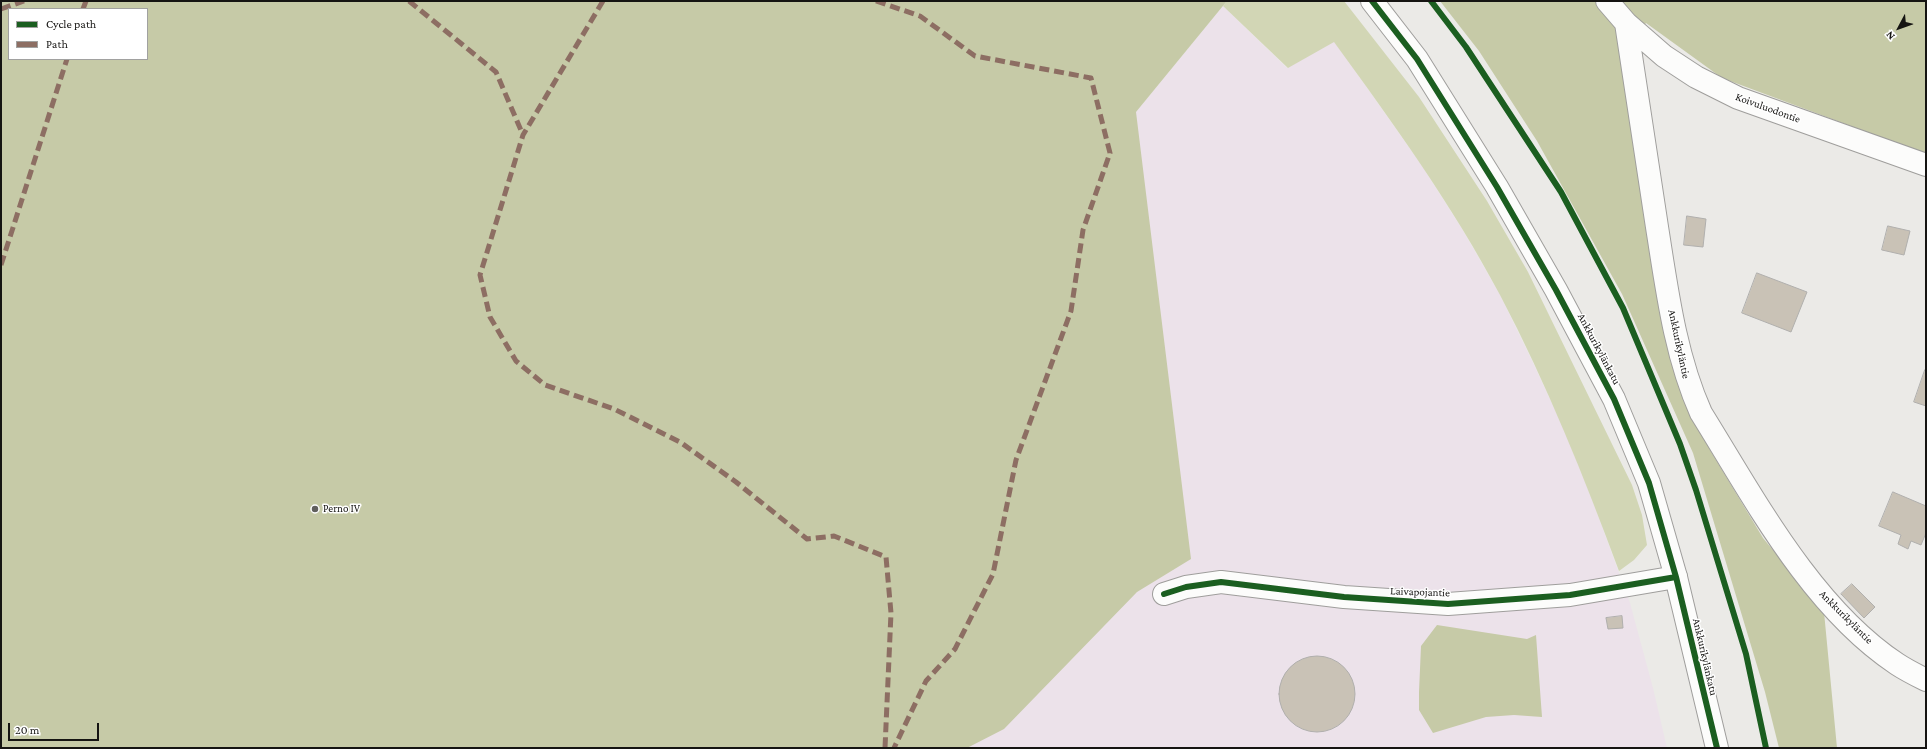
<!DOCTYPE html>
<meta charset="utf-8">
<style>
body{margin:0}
#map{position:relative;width:1927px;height:749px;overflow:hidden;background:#ebeae7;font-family:"Crimson Pro",serif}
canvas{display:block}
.frame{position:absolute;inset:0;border:2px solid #151412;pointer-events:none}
.legend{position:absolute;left:8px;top:8px;width:140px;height:52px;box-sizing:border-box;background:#fff;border:1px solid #a1a1a0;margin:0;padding:5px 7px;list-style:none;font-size:12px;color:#151412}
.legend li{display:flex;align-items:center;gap:8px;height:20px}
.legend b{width:20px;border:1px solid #a1a1a0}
.north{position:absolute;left:1879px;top:8px;width:40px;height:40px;-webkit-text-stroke:3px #fff;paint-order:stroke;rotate:229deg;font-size:11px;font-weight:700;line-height:16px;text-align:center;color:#151412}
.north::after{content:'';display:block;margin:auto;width:14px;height:18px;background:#151412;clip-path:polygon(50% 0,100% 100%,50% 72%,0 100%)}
.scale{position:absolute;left:8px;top:723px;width:91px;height:18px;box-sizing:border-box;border:2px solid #151412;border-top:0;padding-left:5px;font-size:12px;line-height:14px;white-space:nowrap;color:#151412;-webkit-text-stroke:3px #fff;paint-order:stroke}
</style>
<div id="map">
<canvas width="1927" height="749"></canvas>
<div class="frame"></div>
<ul class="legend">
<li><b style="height:5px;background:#1b5e20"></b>Cycle path</li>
<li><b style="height:5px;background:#8d6e63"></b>Path</li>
</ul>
<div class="north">N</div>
<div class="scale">20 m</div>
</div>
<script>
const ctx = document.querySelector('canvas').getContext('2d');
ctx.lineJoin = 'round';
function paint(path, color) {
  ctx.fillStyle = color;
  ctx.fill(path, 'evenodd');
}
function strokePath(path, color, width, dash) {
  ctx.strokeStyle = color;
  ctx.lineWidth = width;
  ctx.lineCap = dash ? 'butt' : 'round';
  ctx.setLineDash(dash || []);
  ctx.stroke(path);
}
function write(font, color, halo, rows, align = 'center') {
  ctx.font = font + ' "Crimson Pro",serif';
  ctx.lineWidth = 3;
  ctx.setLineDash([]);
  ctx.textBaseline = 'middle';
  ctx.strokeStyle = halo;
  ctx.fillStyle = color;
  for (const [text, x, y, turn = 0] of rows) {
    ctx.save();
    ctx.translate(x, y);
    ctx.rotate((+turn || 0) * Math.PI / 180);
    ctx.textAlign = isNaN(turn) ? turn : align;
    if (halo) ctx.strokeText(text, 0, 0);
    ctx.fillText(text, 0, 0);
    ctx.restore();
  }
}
paint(new Path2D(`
 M 1223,6 L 1287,68 L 1334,41 L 1422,166 L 1462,229 L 1500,295 L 1533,363 L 1565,431 L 1593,502 L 1630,603 L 1653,688 L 1667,748 L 935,748 L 1136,112 Z`), '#ece2ea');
paint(new Path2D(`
 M 1227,1 L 1344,1 L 1419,97 L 1487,201 L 1528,272 L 1632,485 L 1642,515 L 1647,545 L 1634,560 L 1619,571 C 1584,477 1547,384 1500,295 C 1453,206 1393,123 1334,42 L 1288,68 L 1223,6 Z`), '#d2d6b5');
paint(new Path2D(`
 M 1,1 L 1227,1 L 1136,112 L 1191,559 L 1137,592 L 1004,729 L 967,748 L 1,748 ZM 9,9 L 147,9 L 147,59 L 9,59 Z
 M 1440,1 L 1926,1 L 1926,154 L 1722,78 L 1646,23 L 1624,53 L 1686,394 L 1710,450 L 1763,538 L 1824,612 L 1837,748 L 1779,748 L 1765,692 L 1693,453 L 1622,294 L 1537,141 L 1479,51 Z
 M 1437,625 L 1527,639 L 1536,635 L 1542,717 L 1514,715 L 1486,717 L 1433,733 L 1419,710 L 1419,692 L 1421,646 Z`), '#c6caa7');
const building = new Path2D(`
 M 1687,216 L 1706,219 L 1703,247 L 1684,245 Z
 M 1888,226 L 1910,231 L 1904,255 L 1882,250 Z
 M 1757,273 L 1807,292 L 1791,332 L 1742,313 Z
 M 1925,370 L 1926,371 L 1926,406 L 1914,402 Z
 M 1893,492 L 1926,506 L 1926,533 L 1921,545 L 1911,541 L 1908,549 L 1898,544 L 1901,535 L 1879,526 Z
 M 1852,584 L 1875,607 L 1864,618 L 1841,594 Z
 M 1622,616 L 1623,628 L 1608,629 L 1606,618 Z
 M1279 694a38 38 0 1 1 76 0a38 38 0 1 1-76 0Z`);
paint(building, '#c9c2b6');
strokePath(building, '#b0afad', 1);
const minor = new Path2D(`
 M 1607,1 L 1626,23 C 1636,91 1647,159 1657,227 C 1667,290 1675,355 1701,413 C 1754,498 1811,607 1897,664 C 1906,670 1916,675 1926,680
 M 1626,23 L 1664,56 L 1696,77 L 1738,98 L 1926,165
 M 1164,594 L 1186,587 L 1221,582 L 1344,597 L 1448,604 L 1570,595 L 1676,577`);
const tertiary = new Path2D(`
 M 1372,1 L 1417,59 L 1497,187 L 1556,290 L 1614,399 L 1649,483 L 1676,577 L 1717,748`);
strokePath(minor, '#9f9e9c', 24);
strokePath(tertiary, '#9f9e9c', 24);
strokePath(minor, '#fcfcfb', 22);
strokePath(tertiary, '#fcfcfb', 22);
strokePath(new Path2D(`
 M 409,1 L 496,72 L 523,135
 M 603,1 L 523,135 L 480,275 L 490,317 L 516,361 L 545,385 L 614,409 L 680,442 L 736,482 L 807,539 L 834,536 L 886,557 L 891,613 L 885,748
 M 876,1 L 920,16 L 975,56 L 1091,78 L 1110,153 L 1083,230 L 1071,311 L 1016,460 L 993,574 L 955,649 L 926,681 L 894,748
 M 1,9 L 24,1
 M 83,9 L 86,1
 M 1,265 L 67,59`), '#8d6e63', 5, [10, 5]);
strokePath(new Path2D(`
 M 1372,1 L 1417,59 L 1497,187 L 1556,290 L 1614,399 L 1649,483 L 1676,577 L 1717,748
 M 1431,1 L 1466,47 L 1561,192 L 1623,308 L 1680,444 L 1696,490 L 1746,654 L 1766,748
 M 1164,594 L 1186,587 L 1221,582 L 1344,597 L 1448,604 L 1570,595 L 1676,577`), '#1b5e20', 6);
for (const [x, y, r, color] of [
 [315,509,4,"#605f5d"]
]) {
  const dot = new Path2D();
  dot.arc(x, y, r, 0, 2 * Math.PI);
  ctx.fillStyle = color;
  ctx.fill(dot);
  strokePath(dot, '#fff', 1.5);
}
write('11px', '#151412', '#fff', [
 ["Koivuluodontie",1768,108,20],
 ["Ankkurikyläntie",1679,344,78],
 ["Ankkurikylänkatu",1599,349,62],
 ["Laivapojantie",1420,592,2],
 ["Ankkurikyläntie",1846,617,45],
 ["Ankkurikylänkatu",1705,657,77]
]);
write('11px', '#151412', '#fff', [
 ["Perno IV",323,509]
], 'left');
</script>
